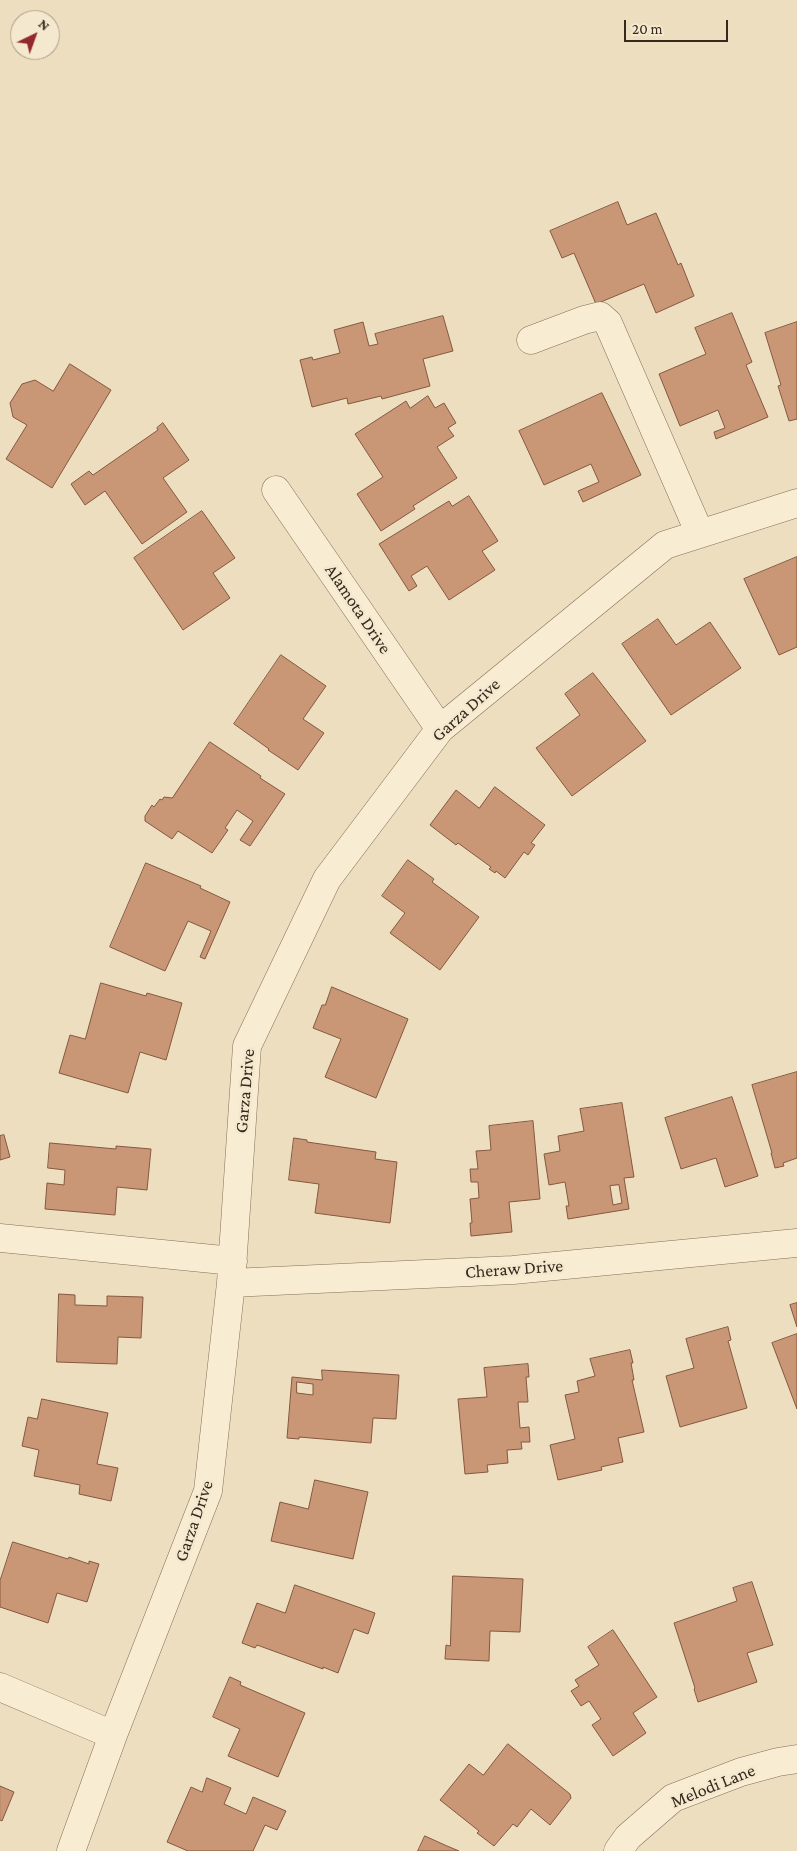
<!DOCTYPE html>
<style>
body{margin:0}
#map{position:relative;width:797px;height:1851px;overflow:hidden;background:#eddec0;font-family:"Crimson Pro",serif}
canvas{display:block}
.north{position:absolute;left:10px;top:10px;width:50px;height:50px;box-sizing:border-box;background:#f4e9cf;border:1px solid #a89c87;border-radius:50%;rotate:42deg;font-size:14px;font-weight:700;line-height:20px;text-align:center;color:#35281c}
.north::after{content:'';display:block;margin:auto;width:18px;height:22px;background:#93292d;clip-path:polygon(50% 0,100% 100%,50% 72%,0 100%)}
.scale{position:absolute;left:624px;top:20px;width:104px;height:22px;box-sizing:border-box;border:2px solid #35281c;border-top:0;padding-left:6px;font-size:15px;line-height:18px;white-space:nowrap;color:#35281c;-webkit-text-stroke:4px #f4e9cf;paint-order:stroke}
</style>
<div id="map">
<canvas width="797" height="1851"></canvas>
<div class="north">N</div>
<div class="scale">20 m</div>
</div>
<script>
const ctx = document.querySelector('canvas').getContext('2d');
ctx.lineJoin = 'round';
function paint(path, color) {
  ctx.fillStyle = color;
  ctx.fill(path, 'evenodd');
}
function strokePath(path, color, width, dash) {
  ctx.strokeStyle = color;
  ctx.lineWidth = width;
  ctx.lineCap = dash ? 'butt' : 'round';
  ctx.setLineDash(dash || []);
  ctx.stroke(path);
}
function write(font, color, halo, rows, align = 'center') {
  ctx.font = font + ' "Crimson Pro",serif';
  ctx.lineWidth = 5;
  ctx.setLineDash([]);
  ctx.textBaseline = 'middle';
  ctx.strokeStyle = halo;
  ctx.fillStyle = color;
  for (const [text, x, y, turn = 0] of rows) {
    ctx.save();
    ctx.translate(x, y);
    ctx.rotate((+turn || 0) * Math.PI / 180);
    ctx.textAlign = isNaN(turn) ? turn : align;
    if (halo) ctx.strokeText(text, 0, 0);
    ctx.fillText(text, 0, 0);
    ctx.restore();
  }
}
const building = new Path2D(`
 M 618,202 L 627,225 L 656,213 L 678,265 L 681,263 L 694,296 L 656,313 L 644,284 L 596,304 L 574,253 L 562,258 L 550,231 Z
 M 732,313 L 752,362 L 746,365 L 768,417 L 716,439 L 714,432 L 725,428 L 718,410 L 680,426 L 659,374 L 706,354 L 695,328 Z
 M 443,316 L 453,351 L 423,359 L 430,386 L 382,399 L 381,396 L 348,404 L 347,398 L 312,407 L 300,360 L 312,357 L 313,360 L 340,353 L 334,330 L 363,322 L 369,346 L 378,344 L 375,334 Z
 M 797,322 L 797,419 L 789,421 L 778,386 L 781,385 L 765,333 Z
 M 70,364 L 111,390 L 52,488 L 6,459 L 27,425 L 13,417 L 10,403 L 22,384 L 35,380 L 53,391 Z
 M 602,393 L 641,475 L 583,502 L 578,491 L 599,482 L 591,464 L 544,485 L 519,431 Z
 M 428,396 L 435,408 L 444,403 L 456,423 L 448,428 L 454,436 L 437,447 L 457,478 L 413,506 L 415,509 L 381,531 L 357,494 L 383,477 L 355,434 L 406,401 L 410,408 Z
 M 163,423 L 189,460 L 163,478 L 187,512 L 142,544 L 105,491 L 85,505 L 71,484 L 89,471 L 93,475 L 158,430 L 157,428 Z
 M 469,496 L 498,541 L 482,551 L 495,570 L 449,600 L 427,566 L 411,576 L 417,586 L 409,591 L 379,544 L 449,501 L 452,506 Z
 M 202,511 L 235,558 L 213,573 L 230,598 L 183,630 L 134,558 Z
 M 797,557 L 797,647 L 779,655 L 744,579 Z
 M 658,619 L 676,645 L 710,622 L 741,668 L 671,715 L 622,644 Z
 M 281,655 L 326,686 L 303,719 L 324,733 L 298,770 L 268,750 L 269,749 L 234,724 Z
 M 593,673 L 646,741 L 572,796 L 536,748 L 580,715 L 565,694 Z
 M 210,742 L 261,776 L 260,778 L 285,794 L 250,846 L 240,840 L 253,821 L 237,810 L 225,828 L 228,830 L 212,853 L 178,831 L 172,839 L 145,821 L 145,816 L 152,805 L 154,807 L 160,799 L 162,800 L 164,797 L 172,798 Z
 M 495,787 L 545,825 L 531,843 L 535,845 L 528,855 L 524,852 L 505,878 L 496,871 L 495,873 L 489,869 L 491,867 L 458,843 L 456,845 L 430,825 L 456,790 L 479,808 Z
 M 408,860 L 434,879 L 432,882 L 479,917 L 440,970 L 390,933 L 405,913 L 382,896 Z
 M 146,863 L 201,886 L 200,888 L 230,902 L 205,959 L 200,957 L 211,931 L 188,921 L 165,971 L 110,947 Z
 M 101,983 L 146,996 L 147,993 L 182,1003 L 166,1060 L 140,1052 L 128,1093 L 59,1073 L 70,1035 L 85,1039 Z
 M 332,987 L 408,1019 L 376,1098 L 325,1077 L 341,1039 L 313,1028 L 322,1005 L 325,1005 Z
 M 797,1072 L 797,1158 L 783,1163 L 784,1166 L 775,1168 L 771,1153 L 772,1153 L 752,1085 Z
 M 732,1097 L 758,1176 L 725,1187 L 716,1158 L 681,1169 L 665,1118 Z
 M 622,1103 L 634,1177 L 624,1178 L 629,1209 L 568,1219 L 566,1206 L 569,1206 L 565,1182 L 549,1185 L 544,1154 L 560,1151 L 558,1136 L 584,1131 L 580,1109 ZM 619,1185 L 622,1203 L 613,1205 L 610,1186 Z
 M 533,1121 L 540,1199 L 509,1202 L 512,1232 L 471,1236 L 470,1223 L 472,1223 L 470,1199 L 479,1198 L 478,1182 L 471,1182 L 470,1169 L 478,1169 L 476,1151 L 491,1150 L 489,1126 Z
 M 4,1135 L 10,1157 L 0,1160 L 0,1136 Z
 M 294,1138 L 307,1140 L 307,1142 L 376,1152 L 375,1159 L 397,1162 L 390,1223 L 315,1213 L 319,1184 L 289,1180 Z
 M 50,1143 L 116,1149 L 116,1146 L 151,1149 L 147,1190 L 117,1187 L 115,1215 L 45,1209 L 47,1183 L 64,1185 L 65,1170 L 48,1168 Z
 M 59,1294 L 75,1295 L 75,1305 L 107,1306 L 107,1296 L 143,1297 L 141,1338 L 118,1337 L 117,1364 L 57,1362 Z
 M 797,1303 L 797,1327 L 790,1305 Z
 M 728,1327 L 731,1340 L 728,1341 L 747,1408 L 680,1427 L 666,1376 L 694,1368 L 686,1339 Z
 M 797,1334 L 797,1409 L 772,1343 Z
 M 630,1350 L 633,1363 L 631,1363 L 634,1380 L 632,1380 L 644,1432 L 618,1438 L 623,1462 L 601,1467 L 602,1470 L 558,1480 L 550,1445 L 575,1439 L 565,1395 L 579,1392 L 577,1381 L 595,1376 L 590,1359 Z
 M 528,1364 L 529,1377 L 526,1377 L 528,1402 L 518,1402 L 520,1428 L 529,1427 L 530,1442 L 521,1442 L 522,1449 L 507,1450 L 508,1463 L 487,1465 L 488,1472 L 465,1474 L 458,1399 L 487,1397 L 484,1368 Z
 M 322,1370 L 399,1375 L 396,1419 L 373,1418 L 371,1443 L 299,1437 L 299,1439 L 287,1438 L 292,1377 L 322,1380 ZM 297,1382 L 313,1384 L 313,1395 L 297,1393 Z
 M 42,1399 L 108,1413 L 97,1464 L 118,1468 L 111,1501 L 79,1494 L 80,1485 L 34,1476 L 39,1450 L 22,1446 L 28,1417 L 37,1419 Z
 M 315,1480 L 368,1492 L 353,1559 L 271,1541 L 280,1502 L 308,1509 Z
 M 13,1542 L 68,1559 L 69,1557 L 89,1564 L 89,1561 L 99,1564 L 87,1602 L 57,1593 L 48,1623 L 0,1607 L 0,1581 Z
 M 453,1576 L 523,1579 L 520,1632 L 490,1631 L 489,1661 L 445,1659 L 446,1645 L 450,1646 Z
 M 752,1582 L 773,1645 L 747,1653 L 757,1682 L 698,1702 L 694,1689 L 695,1688 L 674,1623 L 737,1601 L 733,1588 Z
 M 295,1585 L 375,1613 L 368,1634 L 354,1629 L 338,1673 L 323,1667 L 323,1669 L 257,1645 L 255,1648 L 242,1643 L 257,1603 L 285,1613 Z
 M 613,1630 L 657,1697 L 633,1713 L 646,1733 L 613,1756 L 592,1725 L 601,1719 L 589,1701 L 581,1706 L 571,1691 L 579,1686 L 575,1680 L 599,1665 L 588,1647 Z
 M 230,1677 L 241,1682 L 240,1685 L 305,1713 L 278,1777 L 228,1756 L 240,1729 L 213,1717 Z
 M 508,1744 L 570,1794 L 571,1798 L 550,1825 L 531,1809 L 517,1827 L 513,1824 L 494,1846 L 477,1833 L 479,1831 L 440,1800 L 469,1764 L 483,1775 Z
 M 207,1778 L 231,1788 L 224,1804 L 246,1814 L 253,1797 L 286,1811 L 277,1830 L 265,1825 L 253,1851 L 188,1851 L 167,1842 L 191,1787 L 202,1792 Z
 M 0,1786 L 14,1792 L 2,1821 L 0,1820 Z
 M 425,1836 L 447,1846 L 459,1851 L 418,1851 Z`);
paint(building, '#ca9776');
strokePath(building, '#84583f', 1);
const minor = new Path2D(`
 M 531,340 L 584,320 L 600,316 L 608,323 L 700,534
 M 276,490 L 440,729
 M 0,1238 L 233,1261
 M 231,1283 L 513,1270 L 797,1243
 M 0,1687 L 113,1735
 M 71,1851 L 113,1735 L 208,1491 L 231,1283 L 247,1046 L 327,879 L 440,729 L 665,545 L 797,503
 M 618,1851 L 628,1837 L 673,1798 L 741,1772 L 778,1762 L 797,1759`);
strokePath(minor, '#856f58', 29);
strokePath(minor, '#f8ecd2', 28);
write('18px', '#35281c', '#f4e9cf', [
 ["Alamota Drive",358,609,56],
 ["Garza Drive",466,710,-42],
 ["Garza Drive",245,1091,-85],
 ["Cheraw Drive",514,1269,-4],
 ["Garza Drive",194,1521,-71],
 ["Melodi Lane",713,1786,-22]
]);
</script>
